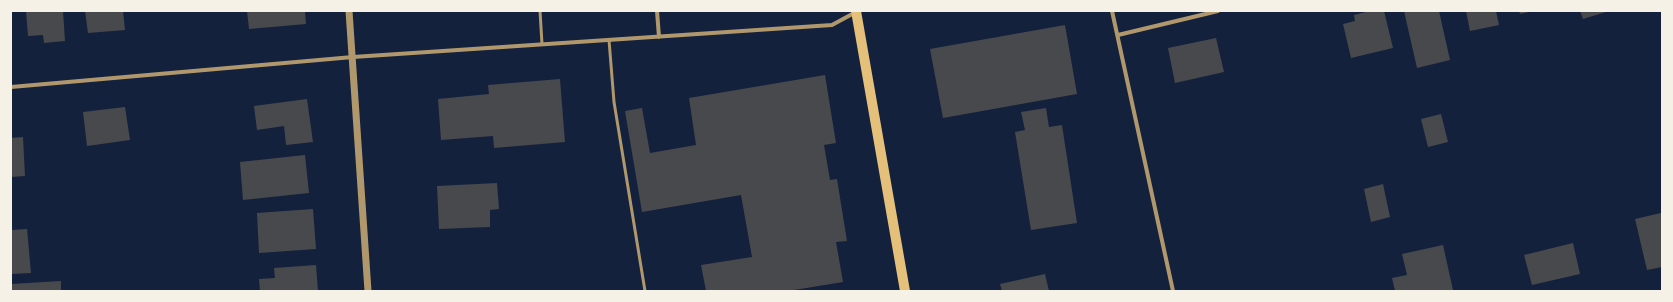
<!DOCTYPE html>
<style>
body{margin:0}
#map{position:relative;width:1673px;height:302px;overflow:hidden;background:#14213d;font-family:"Varela Round",sans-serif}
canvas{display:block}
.frame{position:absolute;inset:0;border:12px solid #f6f1e7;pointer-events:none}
</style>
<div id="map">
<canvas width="1673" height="302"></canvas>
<div class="frame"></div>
</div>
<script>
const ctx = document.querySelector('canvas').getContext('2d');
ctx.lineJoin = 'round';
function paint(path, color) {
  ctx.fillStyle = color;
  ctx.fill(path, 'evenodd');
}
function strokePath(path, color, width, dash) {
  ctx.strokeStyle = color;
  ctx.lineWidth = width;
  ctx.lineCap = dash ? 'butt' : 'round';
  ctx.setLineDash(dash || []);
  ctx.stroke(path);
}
paint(new Path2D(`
 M 26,11 L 63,11 L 65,41 L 44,43 L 43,35 L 28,36 Z
 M 85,11 L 123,11 L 125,30 L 88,33 Z
 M 247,11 L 305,11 L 306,24 L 249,29 Z
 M 1370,11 L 1384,11 L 1393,48 L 1351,58 L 1343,24 L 1355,21 L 1354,15 Z
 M 1404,11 L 1439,11 L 1450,60 L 1417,68 Z
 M 1466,11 L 1496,11 L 1499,25 L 1470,31 Z
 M 1519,11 L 1529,11 L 1529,12 L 1520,14 Z
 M 1580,11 L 1609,11 L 1583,19 Z
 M 1065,25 L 1077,94 L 943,118 L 930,49 Z
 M 1216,38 L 1224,72 L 1175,83 L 1168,48 Z
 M 825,75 L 836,143 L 824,145 L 830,180 L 837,179 L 847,241 L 836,242 L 843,282 L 788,291 L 706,291 L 701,265 L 752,257 L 741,195 L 642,212 L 625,111 L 642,108 L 650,153 L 696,145 L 689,98 Z
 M 560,79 L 565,142 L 494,148 L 493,136 L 441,140 L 438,99 L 489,94 L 488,85 Z
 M 307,99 L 313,142 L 286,145 L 284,126 L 257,130 L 254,106 Z
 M 125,107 L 130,140 L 87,146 L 83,112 Z
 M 1046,108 L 1049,127 L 1062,125 L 1077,223 L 1031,230 L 1015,132 L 1025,130 L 1021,112 Z
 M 1441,114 L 1448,142 L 1428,147 L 1421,119 Z
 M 23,137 L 25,176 L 11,177 L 11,138 Z
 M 305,155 L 309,193 L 243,200 L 240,162 Z
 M 497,183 L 499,209 L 490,210 L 490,227 L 439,229 L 437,186 Z
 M 1383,184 L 1390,217 L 1371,222 L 1364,189 Z
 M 313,209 L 316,249 L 259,253 L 257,213 Z
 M 1661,213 L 1662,267 L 1647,270 L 1635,219 Z
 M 27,229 L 31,273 L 11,274 L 11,230 Z
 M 1573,243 L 1580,274 L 1532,285 L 1524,255 Z
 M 1443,245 L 1453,290 L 1395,291 L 1392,278 L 1407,275 L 1402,254 Z
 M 316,265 L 318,291 L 260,291 L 259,279 L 275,278 L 274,268 Z
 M 1045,274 L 1049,291 L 1002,291 L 1000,284 Z
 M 61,281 L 61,291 L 11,291 L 11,284 Z`), '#48494c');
strokePath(new Path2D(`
 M 540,11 L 542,44
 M 609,40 L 614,102 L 645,291`), '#b1986c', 3);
strokePath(new Path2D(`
 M 657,11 L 659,37
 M 1112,11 L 1173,291
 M 1118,35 L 1218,11
 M 11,87 L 353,57 L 832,25 L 856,12`), '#b1986c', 4);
strokePath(new Path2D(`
 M 349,11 L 368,291`), '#b1986c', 7);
strokePath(new Path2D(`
 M 856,11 L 905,291`), '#e5c07b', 10);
</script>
